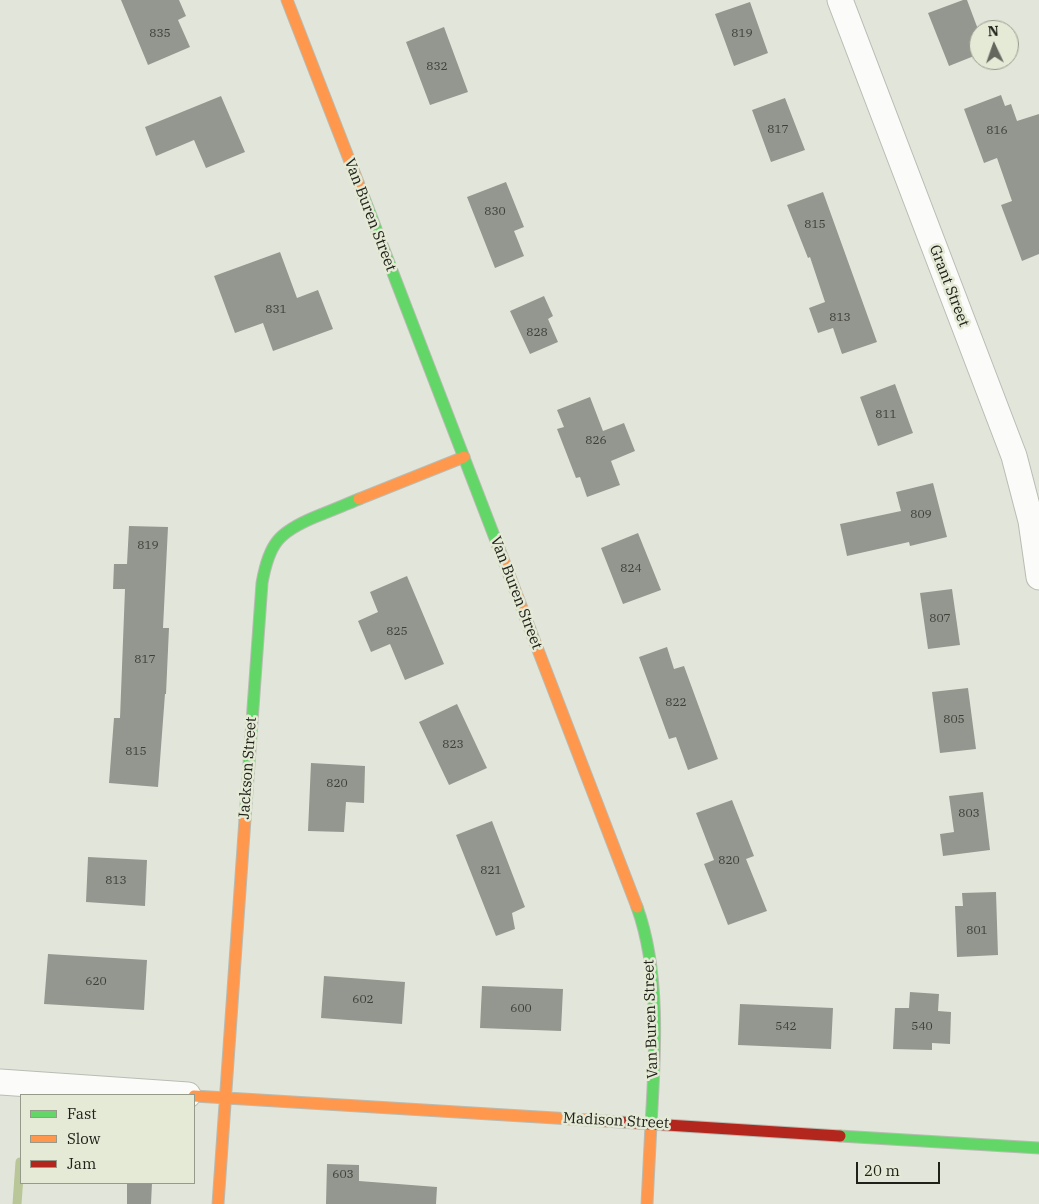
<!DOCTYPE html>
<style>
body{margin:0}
#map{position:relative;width:1039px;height:1204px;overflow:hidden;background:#e2e6da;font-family:"IBM Plex Serif",serif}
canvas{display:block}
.legend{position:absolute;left:20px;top:1094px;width:175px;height:90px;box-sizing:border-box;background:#e4ead6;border:1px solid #969a8b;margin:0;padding:6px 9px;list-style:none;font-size:15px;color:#20221a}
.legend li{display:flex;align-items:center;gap:10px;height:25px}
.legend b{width:25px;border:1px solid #969a8b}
.north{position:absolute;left:969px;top:20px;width:50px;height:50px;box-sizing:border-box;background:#e4ead6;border:1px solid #969a8b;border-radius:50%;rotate:357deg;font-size:14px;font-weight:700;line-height:20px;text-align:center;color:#20221a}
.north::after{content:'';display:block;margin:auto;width:18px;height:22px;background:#64675d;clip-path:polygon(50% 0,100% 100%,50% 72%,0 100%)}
.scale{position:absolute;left:856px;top:1162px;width:84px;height:22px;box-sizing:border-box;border:2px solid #20221a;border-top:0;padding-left:6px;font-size:15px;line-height:18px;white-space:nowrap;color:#20221a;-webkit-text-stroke:4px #e4ead6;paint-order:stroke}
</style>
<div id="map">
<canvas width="1039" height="1204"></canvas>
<ul class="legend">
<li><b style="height:6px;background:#63d668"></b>Fast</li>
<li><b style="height:6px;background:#ff974d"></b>Slow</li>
<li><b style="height:6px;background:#b3261e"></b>Jam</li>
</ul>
<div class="north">N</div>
<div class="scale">20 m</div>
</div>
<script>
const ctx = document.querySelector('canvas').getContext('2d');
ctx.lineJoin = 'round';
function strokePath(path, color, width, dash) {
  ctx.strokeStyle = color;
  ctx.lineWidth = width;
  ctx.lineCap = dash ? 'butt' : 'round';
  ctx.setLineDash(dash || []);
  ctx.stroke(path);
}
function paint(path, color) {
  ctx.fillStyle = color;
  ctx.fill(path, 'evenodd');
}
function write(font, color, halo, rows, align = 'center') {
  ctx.font = font + ' "IBM Plex Serif",serif';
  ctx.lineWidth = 5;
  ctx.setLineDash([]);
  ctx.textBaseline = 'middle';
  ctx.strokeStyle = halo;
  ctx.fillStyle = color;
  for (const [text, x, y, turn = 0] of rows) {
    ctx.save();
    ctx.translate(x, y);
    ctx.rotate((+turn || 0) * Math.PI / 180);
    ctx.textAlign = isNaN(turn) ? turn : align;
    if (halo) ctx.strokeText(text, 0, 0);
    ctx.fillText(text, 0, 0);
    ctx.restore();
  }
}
strokePath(new Path2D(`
 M 17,1204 L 20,1162`), '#b9c697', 9);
paint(new Path2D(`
 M 121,0 L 179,0 L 186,16 L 178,20 L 190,47 L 148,65 Z
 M 963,0 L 967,0 L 979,32 L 979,54 L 949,66 L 928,13 Z
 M 750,2 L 768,53 L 734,66 L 715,14 Z
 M 444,27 L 468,92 L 430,105 L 406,42 Z
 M 1001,95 L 1005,106 L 1011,104 L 1017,121 L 1039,114 L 1039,254 L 1022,261 L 1001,205 L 1012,201 L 997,158 L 984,163 L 964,109 Z
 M 221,96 L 245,152 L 206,168 L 194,140 L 156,156 L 145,127 Z
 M 785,98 L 805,150 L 771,162 L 752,110 Z
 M 506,182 L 524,227 L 514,231 L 524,256 L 495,268 L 467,197 Z
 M 823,192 L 877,342 L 842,354 L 833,328 L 818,333 L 809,308 L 825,302 L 810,257 L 808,258 L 787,205 Z
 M 280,252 L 297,298 L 318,290 L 333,329 L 273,351 L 263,323 L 235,333 L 214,276 Z
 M 544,296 L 553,316 L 548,319 L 558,342 L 530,354 L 510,311 Z
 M 895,384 L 913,433 L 878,446 L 860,397 Z
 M 590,397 L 603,431 L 624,423 L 635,451 L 611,461 L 620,485 L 587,497 L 580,477 L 576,478 L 557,429 L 564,427 L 557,410 Z
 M 933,483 L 947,537 L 910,546 L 909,542 L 847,556 L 840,524 L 901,511 L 896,492 Z
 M 129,526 L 168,527 L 163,628 L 169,628 L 166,694 L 165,694 L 158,787 L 109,783 L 114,718 L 120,718 L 125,589 L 113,589 L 114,564 L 127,564 Z
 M 638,533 L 661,590 L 623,604 L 601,548 Z
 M 407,576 L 444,664 L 405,680 L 390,644 L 371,652 L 358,621 L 378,612 L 370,592 Z
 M 952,589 L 960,645 L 928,649 L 920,593 Z
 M 667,647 L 674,669 L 684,666 L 718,759 L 688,770 L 676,737 L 669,739 L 639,657 Z
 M 968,688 L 976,749 L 940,753 L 932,692 Z
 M 457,704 L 487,768 L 449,785 L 419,722 Z
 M 311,763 L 365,766 L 364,803 L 346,802 L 344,832 L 308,831 Z
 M 983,792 L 990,850 L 943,856 L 940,834 L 954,832 L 949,796 Z
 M 732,800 L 754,856 L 746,859 L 767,911 L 728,925 L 704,864 L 714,860 L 696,813 Z
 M 492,821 L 525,907 L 512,913 L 515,929 L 496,936 L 456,835 Z
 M 88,857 L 147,860 L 145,906 L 86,902 Z
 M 996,892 L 998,955 L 957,957 L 955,906 L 963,906 L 962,893 Z
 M 48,954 L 147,960 L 144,1010 L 44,1004 Z
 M 324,976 L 405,982 L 402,1024 L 321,1018 Z
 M 482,986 L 563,989 L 561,1031 L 480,1028 Z
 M 910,992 L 939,994 L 938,1011 L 951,1012 L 950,1044 L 932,1043 L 932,1050 L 893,1049 L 895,1008 L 909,1008 Z
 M 740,1004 L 833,1008 L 831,1049 L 738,1045 Z
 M 327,1164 L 359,1165 L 359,1181 L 437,1187 L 436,1204 L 326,1204 Z
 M 127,1183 L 152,1183 L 151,1204 L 127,1204 Z`), '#94978f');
const street = new Path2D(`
 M 840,0 L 1014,456 L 1031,521 L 1039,577
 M 0,1082 L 188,1095`);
const fast = new Path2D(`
 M 361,190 L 498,546
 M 245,819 L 262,583 C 269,543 279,532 315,517 C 330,511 345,505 359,499
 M 637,907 C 661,973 655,1056 651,1125
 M 840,1136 L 1039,1148`);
const slow = new Path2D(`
 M 287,0 L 361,190
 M 359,499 L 464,457
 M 498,546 L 637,907
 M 194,1096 L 588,1120
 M 218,1204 L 245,819
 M 647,1204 L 651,1125`);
const jam = new Path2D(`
 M 588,1120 L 840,1136`);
strokePath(street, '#b9bcb3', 27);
strokePath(fast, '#b9bcb3', 13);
strokePath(slow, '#b9bcb3', 13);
strokePath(jam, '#b9bcb3', 13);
strokePath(street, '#fbfbf9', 25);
strokePath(fast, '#63d668', 11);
strokePath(slow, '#ff974d', 11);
strokePath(jam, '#b3261e', 11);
write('12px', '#3d3f37', null, [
 ["835",160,34],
 ["819",742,34],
 ["832",437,67],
 ["817",778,130],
 ["816",997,131],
 ["830",495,212],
 ["815",815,225],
 ["831",276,310],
 ["813",840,318],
 ["828",537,333],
 ["811",886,415],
 ["826",596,441],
 ["809",921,515],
 ["819",148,546],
 ["824",631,569],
 ["807",940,619],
 ["825",397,632],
 ["817",145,660],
 ["822",676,703],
 ["805",954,720],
 ["823",453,745],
 ["815",136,752],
 ["820",337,784],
 ["803",969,814],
 ["820",729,861],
 ["821",491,871],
 ["813",116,881],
 ["801",977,931],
 ["620",96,982],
 ["602",363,1000],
 ["600",521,1009],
 ["542",786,1027],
 ["540",922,1027],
 ["603",343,1175]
]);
write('15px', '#20221a', '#e4ead6', [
 ["Van Buren Street",370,215,69],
 ["Grant Street",949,286,69],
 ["Van Buren Street",516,593,69],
 ["Jackson Street",248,768,-86],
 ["Van Buren Street",651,1019,-92],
 ["Madison Street",616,1121,3]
]);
</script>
